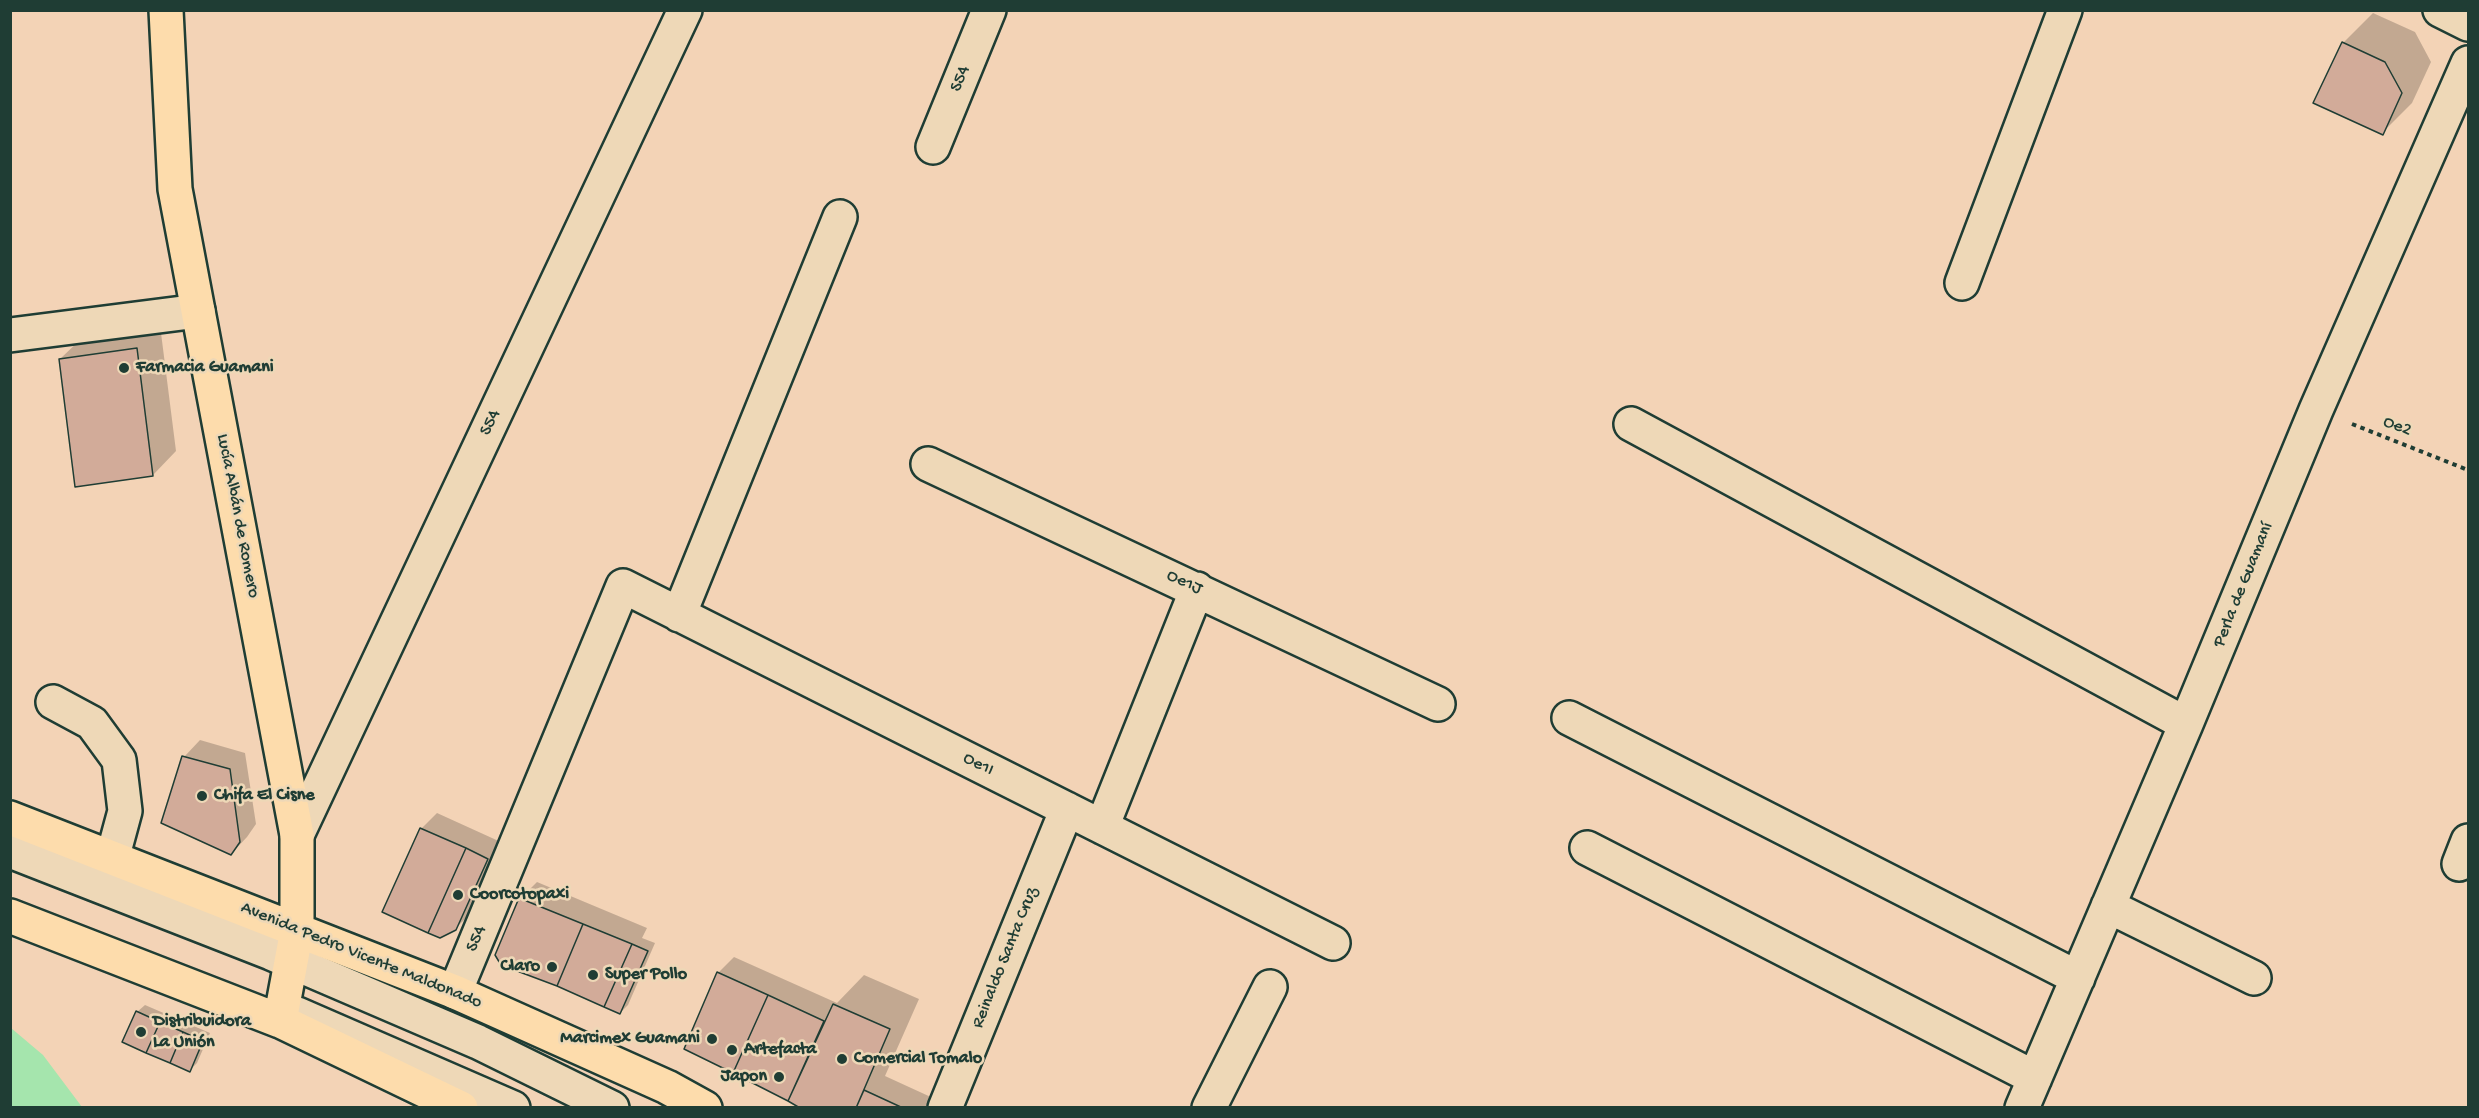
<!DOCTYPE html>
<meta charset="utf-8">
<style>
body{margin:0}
#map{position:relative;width:2479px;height:1118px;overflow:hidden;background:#f3d3b6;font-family:"Gochi Hand",sans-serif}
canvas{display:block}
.frame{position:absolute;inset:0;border:12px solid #1f3d34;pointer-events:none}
</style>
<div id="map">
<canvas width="2479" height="1118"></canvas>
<div class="frame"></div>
</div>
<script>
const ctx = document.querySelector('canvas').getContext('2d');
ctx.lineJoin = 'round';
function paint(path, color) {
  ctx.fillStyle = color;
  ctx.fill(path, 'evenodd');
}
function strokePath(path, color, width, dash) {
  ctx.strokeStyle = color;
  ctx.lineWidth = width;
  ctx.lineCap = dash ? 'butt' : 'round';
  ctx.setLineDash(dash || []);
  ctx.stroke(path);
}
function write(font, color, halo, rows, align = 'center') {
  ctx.font = font + ' "Gochi Hand",sans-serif';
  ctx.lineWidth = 5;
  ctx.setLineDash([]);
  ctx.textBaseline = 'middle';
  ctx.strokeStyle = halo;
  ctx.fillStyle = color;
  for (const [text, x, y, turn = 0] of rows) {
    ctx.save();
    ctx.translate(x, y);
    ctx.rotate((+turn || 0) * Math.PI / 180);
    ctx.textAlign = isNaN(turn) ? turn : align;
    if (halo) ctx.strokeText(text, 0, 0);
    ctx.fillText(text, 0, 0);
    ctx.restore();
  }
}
paint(new Path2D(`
 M 11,1028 L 43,1055 L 82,1107 L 11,1107 Z`), '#a5e5ad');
paint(new Path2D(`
 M 2373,13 L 2415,32 L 2431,62 L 2412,103 L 2382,133 L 2343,43 Z
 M 160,325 L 176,451 L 153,475 L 60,359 L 84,336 Z
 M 200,740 L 245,753 L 256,824 L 247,837 L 231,854 L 184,757 Z
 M 437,813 L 503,843 L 472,912 L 455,929 L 421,829 Z
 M 537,882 L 647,928 L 642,938 L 655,943 L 628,1005 L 620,1013 L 497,955 L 521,898 Z
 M 734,957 L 837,1003 L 864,975 L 919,999 L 885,1076 L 933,1098 L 928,1108 L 804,1108 L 686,1048 L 718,973 Z
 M 145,1005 L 210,1033 L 197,1063 L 190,1070 L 137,1012 Z`), '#0003');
const building = new Path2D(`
 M 2342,42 L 2385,62 L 2402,93 L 2383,135 L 2313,103 Z
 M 137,348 L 153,476 L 75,487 L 59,359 Z
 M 182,756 L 230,769 L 240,842 L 231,855 L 161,823 Z
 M 420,828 L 466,848 L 428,933 L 382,912 Z
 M 466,848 L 488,859 L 456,930 L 440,938 L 428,933 Z
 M 519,898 L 583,924 L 557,986 L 501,965 L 495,955 Z
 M 583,924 L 632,944 L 604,1007 L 557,986 Z
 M 632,944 L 648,951 L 620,1014 L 604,1007 Z
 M 717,972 L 768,995 L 733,1073 L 684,1049 Z
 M 768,995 L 824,1021 L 788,1101 L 733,1073 Z
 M 833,1004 L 890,1029 L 856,1108 L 800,1108 L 788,1101 Z
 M 136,1011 L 160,1022 L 146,1053 L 122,1042 Z
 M 160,1022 L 183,1032 L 170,1063 L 146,1053 Z
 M 183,1032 L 203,1041 L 190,1072 L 170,1063 Z
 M 864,1090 L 903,1108 L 856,1108 Z`);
paint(building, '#d2ab99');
strokePath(building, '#1f3d34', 1.5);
const minor = new Path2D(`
 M 2440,10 L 2468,24
 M 933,147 L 989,10
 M 1962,283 L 2065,10
 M 10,335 L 198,311
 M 1631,424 L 2186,724
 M 928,464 L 1438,704
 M 679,615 L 840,217
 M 53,702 L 92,723 L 119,760 L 125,811 L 105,885
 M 1569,718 L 2078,978
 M 1102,827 L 1197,589
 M 297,835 L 685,10
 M 1587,848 L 2035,1078
 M 10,851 L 271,953 L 478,1042 L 612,1108
 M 2459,864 L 2468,841
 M 2108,906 L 2254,978
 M 455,992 L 623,586 L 1333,943
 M 297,1014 L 513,1108
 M 945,1108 L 1067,809
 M 1209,1108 L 1270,987
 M 2022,1108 L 2186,724 L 2316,410 L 2468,63`);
const major = new Path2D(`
 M 166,10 L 175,189 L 297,835 L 297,930 L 280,1021
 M 10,818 L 455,992 L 667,1087 L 705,1108
 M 10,916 L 280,1021 L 461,1108`);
strokePath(minor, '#1f3d34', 38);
strokePath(major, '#1f3d34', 38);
strokePath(new Path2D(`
 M 2352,424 L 2468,470`), '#1f3d34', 4, [4.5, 4.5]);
strokePath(minor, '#eed8b7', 33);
strokePath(major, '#fddcac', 33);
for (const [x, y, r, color] of [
 [124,368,6,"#1f3d34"],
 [202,796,6,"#1f3d34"],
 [458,895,6,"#1f3d34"],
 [552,967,6,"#1f3d34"],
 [593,975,6,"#1f3d34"],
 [141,1032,6,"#1f3d34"],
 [712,1039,6,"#1f3d34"],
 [732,1050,6,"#1f3d34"],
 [842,1059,6,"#1f3d34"],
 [779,1077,6,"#1f3d34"]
]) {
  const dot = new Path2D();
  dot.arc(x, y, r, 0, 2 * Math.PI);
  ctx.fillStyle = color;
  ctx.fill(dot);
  strokePath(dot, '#eed8b7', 2);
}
write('18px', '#1f3d34', '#eed8b7', [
 ["S54",961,79,-68],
 ["S54",491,423,-65],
 ["Oe2",2397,427,21],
 ["Lucía Albán de Romero",237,516,79],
 ["Oe1J",1184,583,25],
 ["Perla de Guamaní",2244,585,-68],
 ["Oe1I",978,765,27],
 ["S54",477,939,-67],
 ["Avenida Pedro Vicente Maldonado",361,956,22],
 ["Reinaldo Santa Cruz",1006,958,-68]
]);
write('bold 18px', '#1f3d34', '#eed8b7', [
 ["Farmacia Guamani",136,368],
 ["Chifa El Cisne",214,796],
 ["Coorcotopaxi",470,895],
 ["Claro",540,967,"right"],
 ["Super Pollo",605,975],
 ["Distribuidora",153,1022],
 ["La Unión",153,1043],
 ["Marcimex Guamani",700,1039,"right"],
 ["Artefacta",744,1050],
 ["Comercial Tomalo",854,1059],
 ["Japon",767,1077,"right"]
], 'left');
</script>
